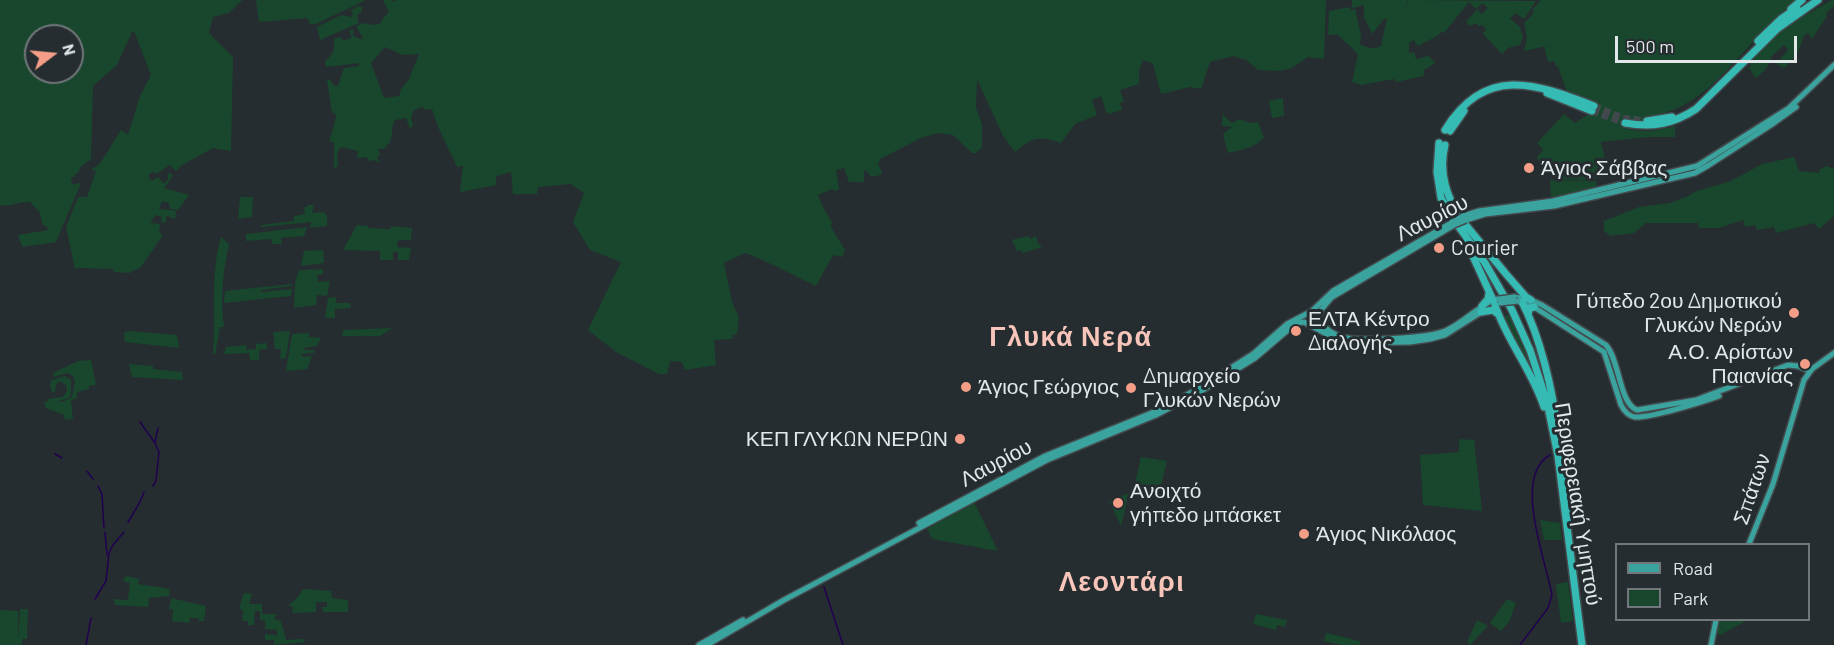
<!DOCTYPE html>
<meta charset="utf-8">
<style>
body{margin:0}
#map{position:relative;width:1834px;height:645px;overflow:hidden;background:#252d30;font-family:Barlow,sans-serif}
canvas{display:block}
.legend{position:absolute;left:1615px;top:543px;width:195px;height:78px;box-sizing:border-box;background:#252d30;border:2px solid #71777a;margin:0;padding:8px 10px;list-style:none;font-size:18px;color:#e2e7e9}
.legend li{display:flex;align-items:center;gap:12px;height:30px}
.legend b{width:30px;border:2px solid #71777a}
.north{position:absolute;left:24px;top:24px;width:60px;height:60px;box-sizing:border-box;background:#252d30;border:2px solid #71777a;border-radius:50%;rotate:74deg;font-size:16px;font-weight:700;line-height:24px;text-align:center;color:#e2e7e9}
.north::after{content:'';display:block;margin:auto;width:21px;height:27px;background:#f49e88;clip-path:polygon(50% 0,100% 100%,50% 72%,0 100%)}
.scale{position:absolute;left:1615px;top:36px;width:182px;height:27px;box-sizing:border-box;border:3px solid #e2e7e9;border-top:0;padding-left:8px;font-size:18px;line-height:21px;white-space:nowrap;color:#e2e7e9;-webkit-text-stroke:4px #252d30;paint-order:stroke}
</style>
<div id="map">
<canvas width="1834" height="645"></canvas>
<ul class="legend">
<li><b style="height:8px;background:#3ba39e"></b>Road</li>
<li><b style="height:16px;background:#18472d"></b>Park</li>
</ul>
<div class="north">N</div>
<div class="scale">500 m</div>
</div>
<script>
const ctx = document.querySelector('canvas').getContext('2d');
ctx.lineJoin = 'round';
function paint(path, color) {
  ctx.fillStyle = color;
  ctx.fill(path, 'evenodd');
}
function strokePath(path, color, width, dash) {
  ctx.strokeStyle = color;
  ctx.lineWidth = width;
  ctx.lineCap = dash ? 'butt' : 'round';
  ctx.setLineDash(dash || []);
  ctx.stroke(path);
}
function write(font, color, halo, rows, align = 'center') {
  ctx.font = font + ' Barlow,sans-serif';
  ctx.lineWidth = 6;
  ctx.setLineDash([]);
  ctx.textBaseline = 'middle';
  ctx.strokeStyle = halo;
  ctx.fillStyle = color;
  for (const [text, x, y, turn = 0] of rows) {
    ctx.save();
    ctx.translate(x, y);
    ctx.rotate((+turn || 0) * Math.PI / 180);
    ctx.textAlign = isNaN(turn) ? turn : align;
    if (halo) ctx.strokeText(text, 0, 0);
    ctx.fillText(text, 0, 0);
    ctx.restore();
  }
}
paint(new Path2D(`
 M 0,0 L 242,0 L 229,13 L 213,17 L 209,33 L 233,57 L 231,151 L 213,148 L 182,165 L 176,171 L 170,165 L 156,174 L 153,171 L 148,176 L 152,181 L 158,177 L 164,184 L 168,179 L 168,174 L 170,173 L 173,176 L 164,188 L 189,195 L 178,210 L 170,209 L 169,203 L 162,201 L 159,209 L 176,211 L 175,219 L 167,216 L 165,223 L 161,222 L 162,217 L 156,215 L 151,221 L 151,223 L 160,224 L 159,232 L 163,235 L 141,267 L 129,273 L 114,272 L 113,269 L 80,268 L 75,269 L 66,227 L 78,197 L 87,197 L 96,171 L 91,169 L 97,166 L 101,162 L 121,130 L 128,135 L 140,96 L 151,75 L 134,31 L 132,32 L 117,65 L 93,86 L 91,159 L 79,168 L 80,170 L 71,179 L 72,184 L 81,183 L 56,242 L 22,247 L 18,235 L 48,230 L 47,227 L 42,224 L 40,213 L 30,202 C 19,201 12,207 0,205 ZM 36,36 L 72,36 L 72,72 L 36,72 Z
 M 256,0 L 366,0 L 316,24 L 310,24 L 307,18 L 259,22 Z
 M 383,0 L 392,0 L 393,2 L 396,0 L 1326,0 L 1324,59 L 1308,57 L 1292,68 L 1280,71 L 1258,70 L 1246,60 L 1233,56 L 1210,62 L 1201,89 L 1190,87 L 1161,94 L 1153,64 L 1143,60 L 1139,71 L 1139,84 L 1120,90 L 1124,102 L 1120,103 L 1122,110 L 1109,114 L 1106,112 L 1101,96 L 1092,100 L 1097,115 L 1075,124 L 1061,143 C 1039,135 1032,137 1015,152 L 1003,136 L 977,79 L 976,108 L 982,124 L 982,147 L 976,153 L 972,153 L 953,135 L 938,133 L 921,138 L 880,159 L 878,165 L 882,171 L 880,175 L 871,177 L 866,170 L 864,171 L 864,182 L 849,182 L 844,168 L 836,170 L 839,189 L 835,191 L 832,189 L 818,195 L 823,207 L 832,222 L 831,227 L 845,250 L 842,257 L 833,255 L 816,286 C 792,275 770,262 745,253 L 724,263 L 732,302 L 739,318 L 737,334 L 732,335 L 733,339 L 714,340 L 716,365 L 685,370 L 682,362 L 670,361 L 667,374 L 659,374 L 616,352 L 588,330 L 621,262 L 590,250 L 573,222 L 584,193 L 571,184 L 538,187 L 537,194 L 513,194 L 511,172 L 496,176 L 496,185 L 461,192 L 460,190 L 463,166 L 457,167 L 439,129 L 432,109 L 426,110 L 422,107 L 413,111 L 411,118 L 413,125 L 410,129 L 406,118 L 395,120 C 389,131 396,138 384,149 L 378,149 L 380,154 L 377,157 L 381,164 L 375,160 L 368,161 L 367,157 L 357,158 L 358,151 L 340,147 L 337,156 L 338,166 L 334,168 L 334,142 L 329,142 L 336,118 L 335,113 L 332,113 L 327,80 L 330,79 L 334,86 L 338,86 L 344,68 L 358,66 L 360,63 L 326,67 L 325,61 C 334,53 335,50 334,39 L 340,37 L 344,41 L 352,37 L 349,31 L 354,29 L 353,36 L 361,39 L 363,38 L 356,26 L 364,23 L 373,25 L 380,24 L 383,18 L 389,12 ZM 385,47 L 403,55 L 419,54 L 408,81 L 401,89 L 399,96 L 384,98 L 371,63 Z
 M 1352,0 L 1408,0 L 1404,9 L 1409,0 L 1536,1 L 1524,19 L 1515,13 L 1510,19 L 1519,26 L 1523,36 L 1520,45 L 1508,48 L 1502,54 L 1483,34 L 1486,29 L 1482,25 L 1479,26 L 1476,23 L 1470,26 L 1466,22 L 1477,9 L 1482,14 L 1488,8 L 1483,3 L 1476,9 L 1469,2 L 1444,33 L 1441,32 L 1437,36 L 1418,46 L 1414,40 L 1409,43 L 1409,53 L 1414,52 L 1416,59 L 1429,56 L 1435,63 L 1424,70 L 1424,76 L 1396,82 L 1394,79 L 1361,85 L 1352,82 L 1358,54 L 1337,34 L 1328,35 L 1329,11 L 1350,7 L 1351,10 L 1355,9 L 1361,35 L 1360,44 C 1367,48 1374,50 1381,46 L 1387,19 L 1384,19 L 1372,34 L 1364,17 L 1364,5 L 1352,8 Z
 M 1541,0 L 1799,0 C 1788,9 1776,17 1767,27 C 1733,61 1699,113 1647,116 L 1647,123 L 1625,121 L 1624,128 C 1640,133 1659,131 1675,126 L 1675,137 L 1649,137 L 1601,142 L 1609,175 L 1595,179 L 1594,174 L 1586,175 L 1587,180 L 1557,179 L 1554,163 L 1540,164 L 1537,157 L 1543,150 L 1537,143 L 1564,114 L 1575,123 L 1587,115 L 1595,104 L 1568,94 L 1558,67 L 1555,65 L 1554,61 L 1548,62 L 1544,47 L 1551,45 L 1524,51 L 1527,38 L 1524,23 L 1533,14 L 1533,9 Z
 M 1832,0 L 1834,0 L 1834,6 L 1826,13 L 1827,16 L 1812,39 L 1808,33 L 1804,36 L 1798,52 L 1785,68 L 1776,64 L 1788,50 L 1784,45 L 1772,56 L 1766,69 L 1756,78 L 1749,68 L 1751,66 L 1748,61 L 1785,27 Z
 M 358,6 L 362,7 L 362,11 L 357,15 L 359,23 L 320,40 L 317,27 L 341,15 L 352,17 L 353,12 L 350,11 Z
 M 1283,98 L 1284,116 L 1272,118 L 1269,101 Z
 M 1223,112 L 1225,117 L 1232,123 L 1240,119 L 1250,123 L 1258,122 L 1264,137 C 1256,148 1240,150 1228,153 L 1223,134 L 1232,127 L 1222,126 Z
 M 1794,157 L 1799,171 L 1819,173 L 1820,169 L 1827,166 L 1834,169 L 1834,216 L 1819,229 L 1814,223 L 1776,233 L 1774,227 L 1757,230 L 1755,225 L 1745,227 L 1743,220 L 1719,228 L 1699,228 L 1698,223 L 1646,223 L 1634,233 L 1611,236 L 1604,231 L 1604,221 L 1639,207 L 1670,203 L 1686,197 L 1697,191 L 1731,181 L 1762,164 Z
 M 1550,180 L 1596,181 L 1597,188 L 1551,199 Z
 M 240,197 L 253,197 L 252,217 L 238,219 Z
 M 309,205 L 314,205 L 312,213 L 323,212 L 327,215 L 327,226 L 310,228 L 311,222 L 261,227 L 261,225 L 294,221 L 294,216 L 305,214 L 304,208 Z
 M 357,225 L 368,226 L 368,228 L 391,229 L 391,226 L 412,228 L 411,240 L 398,240 L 397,247 L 411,248 L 409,260 L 398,260 L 398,252 L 393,252 L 393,260 L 380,260 L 380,251 L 343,250 Z
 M 307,227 L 304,236 L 281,238 L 282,244 L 273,244 L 271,239 L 246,241 L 246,234 Z
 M 1028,236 L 1031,239 L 1036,236 L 1038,243 L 1042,247 L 1023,253 L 1021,250 L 1017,251 L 1012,240 Z
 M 221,237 L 229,244 C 223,272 220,299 224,327 L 220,327 L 215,355 L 213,354 C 216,315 210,275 221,237 Z
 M 323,250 L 324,263 L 301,266 L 304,251 Z
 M 323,269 L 323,274 L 317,275 L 318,282 L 330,281 L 327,296 L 317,295 L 316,305 L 294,308 L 295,283 L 299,270 Z
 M 292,284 L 292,286 L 261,290 L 262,292 L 292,289 L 291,296 L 224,303 L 225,291 Z
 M 336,297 L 336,303 L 350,303 L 351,308 L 335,309 L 335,318 L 325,318 L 328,298 Z
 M 1510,314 L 1528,353 L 1541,390 L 1503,317 Z
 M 392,328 L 380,336 L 342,336 L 343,330 Z
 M 130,331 L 177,335 L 179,348 L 125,342 L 124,332 Z
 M 290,331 L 286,358 L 280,359 L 281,349 L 275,349 L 273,332 Z
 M 309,333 L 309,337 L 321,338 L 317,346 L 303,348 L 305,350 L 315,350 L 314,353 L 301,354 L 304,357 L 312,356 L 307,369 L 286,371 L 292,334 Z
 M 267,343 L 267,349 L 259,350 L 259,360 L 250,360 L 249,353 L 224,354 L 226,347 L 246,345 L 247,350 L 256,349 L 256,344 Z
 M 91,360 L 96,385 L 89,386 L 89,389 L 77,392 L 77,398 L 71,400 L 73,419 L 65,420 L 64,415 L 46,408 L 44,402 L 48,401 L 48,399 L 63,397 L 67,391 L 66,385 L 60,381 L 56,384 L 55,391 L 52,393 L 50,384 L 52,380 L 65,376 L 71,380 L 71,393 L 69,398 L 55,402 L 65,401 L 72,397 L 75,382 L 73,376 L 68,373 L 53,377 L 53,373 L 78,361 Z
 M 129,364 L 153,366 L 153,369 L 182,372 L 183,380 L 132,377 Z
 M 1459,439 L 1474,440 L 1482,511 L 1423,505 L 1420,455 L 1459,452 Z
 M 1141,457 L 1167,461 L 1159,494 L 1134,488 Z
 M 1129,493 L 1121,526 L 1109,501 Z
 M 974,502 L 998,551 L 932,539 L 927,529 Z
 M 1540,520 L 1560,523 L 1562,540 L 1544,540 Z
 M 126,576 L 139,579 L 138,584 L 170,589 L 169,596 L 149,598 L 148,607 L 115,605 L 114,599 L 128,600 L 130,583 L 123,581 Z
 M 1568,582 L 1573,621 L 1561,623 L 1556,584 Z
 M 303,589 L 331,591 L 332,598 L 348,600 L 348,612 L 323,612 L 323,607 L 327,607 L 327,602 L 316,602 L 316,612 L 292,613 L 293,607 L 288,606 L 298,597 Z
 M 244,593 L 252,594 L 249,604 L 262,604 L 262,614 L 277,614 L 274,619 L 281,621 L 286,640 L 304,639 L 305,642 L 274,645 L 274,640 L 265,640 L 265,634 L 275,635 L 277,637 L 277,630 L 265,629 L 265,621 L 260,620 L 260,611 L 255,611 L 254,625 L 248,625 L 248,621 L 242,621 L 243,611 L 239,608 Z
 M 171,598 L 206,606 L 204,621 L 199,621 L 199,618 L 190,618 L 189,623 L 172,621 L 173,609 L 169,609 Z
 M 1507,599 L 1516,603 L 1509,622 L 1501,631 L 1490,623 Z
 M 20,609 L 28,609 L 27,639 L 22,639 L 22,645 L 0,645 L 0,610 L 18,611 L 18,639 Z
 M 1256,614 L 1287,620 L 1285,627 L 1277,625 L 1276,630 L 1253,624 Z
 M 1477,620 L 1488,626 L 1470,645 L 1467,642 Z
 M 1720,620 L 1748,620 L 1720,635 L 1717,632 Z
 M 1326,633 L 1360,641 L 1360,645 L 1341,645 L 1324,641 Z`), '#18472d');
strokePath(new Path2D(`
 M 140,422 L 155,443 L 159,452 L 156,481 L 153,486
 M 155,442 L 158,428
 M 55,454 L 62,458
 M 87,471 L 93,479
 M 98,486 L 102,494 L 104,528
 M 128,522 C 134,512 141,502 144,492
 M 105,532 L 107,555
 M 824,587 L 843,645
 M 95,599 L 106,581 L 109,553 L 113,545 L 124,532
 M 86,645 L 91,618
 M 1520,645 L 1548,608 L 1552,595 C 1546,561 1512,476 1550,455`), '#220050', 1.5);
strokePath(new Path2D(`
 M 1594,106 L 1622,118 L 1647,121
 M 1592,111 L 1625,123`), '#41494c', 7, [7, 3.5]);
const major = new Path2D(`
 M 1463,216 L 1479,211 L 1553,201 L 1697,166 L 1789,108 L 1834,65
 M 1466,220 L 1485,214 L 1554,206 L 1695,173 L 1709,165 L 1771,125 L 1796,107
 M 1514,297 L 1531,300 L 1542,305 L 1606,345 C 1620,361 1619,403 1637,410 L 1696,400 L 1788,365 L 1798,366 L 1810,371
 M 1519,302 L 1534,307 L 1604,352 L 1621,405 C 1624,411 1628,416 1635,417 C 1650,418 1703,402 1719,396
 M 1320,321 C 1325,329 1333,334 1342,337 C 1360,342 1427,338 1445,331 C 1464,323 1477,306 1497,299
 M 1320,321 L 1321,310 L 1332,297 L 1454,225
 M 919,523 L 1045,456 L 1154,412 L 1194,391 L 1253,354 L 1287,324 L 1312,311 L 1333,291 L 1453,222
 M 1749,544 L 1773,484 L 1804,380 L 1812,369 L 1834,353
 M 699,645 L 743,620
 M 707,645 L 784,600 L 1047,460 L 1156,415 L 1196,394 L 1255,358 L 1296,323 L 1304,322 L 1336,339 L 1348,343 L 1410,342 L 1430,339 L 1445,335 L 1483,311
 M 1711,645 L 1716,620`);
const highway = new Path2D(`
 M 1791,9 L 1802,0
 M 1758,41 L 1781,19 L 1797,8
 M 1547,93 L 1592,111
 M 1647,121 L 1672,117
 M 1625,123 C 1652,128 1673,124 1696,109 L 1777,29 L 1818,0
 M 1445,130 C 1485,65 1535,83 1594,106
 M 1450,131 L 1464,111
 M 1439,143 L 1437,172 L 1441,198 L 1451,216 L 1485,263 L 1512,310 L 1530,350 L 1547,402 L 1558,456 L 1582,645
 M 1445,145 C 1438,174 1447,197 1462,222
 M 1460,218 L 1506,274 L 1526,297 L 1531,300
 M 1466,241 L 1493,300
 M 1522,302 C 1540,336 1553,391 1557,429
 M 1495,305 C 1507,341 1532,370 1544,407
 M 1482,306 L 1488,299 L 1489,293
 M 1481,312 L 1493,310 L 1498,314
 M 1528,315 L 1529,309 L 1534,307
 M 1564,471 L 1570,522`);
strokePath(major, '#434b4e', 8);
strokePath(highway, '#434b4e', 10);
strokePath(major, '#3ba39e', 5);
strokePath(highway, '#35bab4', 7);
const majorBridge = new Path2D(`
 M 1453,222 L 1463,216
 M 1454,225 L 1466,220
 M 1499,299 L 1514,297
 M 1500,303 L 1518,301`);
strokePath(majorBridge, '#434b4e', 8, []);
strokePath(majorBridge, '#3ba39e', 5);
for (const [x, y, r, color] of [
 [1529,168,6,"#f49e88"],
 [1439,248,6,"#f49e88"],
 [1794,313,6,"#f49e88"],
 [1296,331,6,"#f49e88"],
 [1805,364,6,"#f49e88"],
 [966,387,6,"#f49e88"],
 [1131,388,6,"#f49e88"],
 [960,439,6,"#f49e88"],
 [1118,503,6,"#f49e88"],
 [1304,534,6,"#f49e88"]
]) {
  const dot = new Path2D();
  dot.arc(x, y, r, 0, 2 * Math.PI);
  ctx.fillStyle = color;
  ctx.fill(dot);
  strokePath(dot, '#252d30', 2);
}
write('21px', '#e2e7e9', '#252d30', [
 ["Άγιος Σάββας",1541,168],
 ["Courier",1451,248],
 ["Γύπεδο 2ου Δημοτικού",1782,301,"right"],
 ["Γλυκών Νερών",1782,325,"right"],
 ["ΕΛΤΑ Κέντρο",1308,319],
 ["Διαλογής",1308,343],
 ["Α.Ο. Αρίστων",1793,352,"right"],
 ["Παιανίας",1793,376,"right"],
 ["Δημαρχείο",1143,376],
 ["Γλυκών Νερών",1143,400],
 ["Άγιος Γεώργιος",978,387],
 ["ΚΕΠ ΓΛΥΚΩΝ ΝΕΡΩΝ",948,439,"right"],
 ["Ανοιχτό",1130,491],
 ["γήπεδο μπάσκετ",1130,515],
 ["Άγιος Νικόλαος",1316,534]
], 'left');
write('21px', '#e2e7e9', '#252d30', [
 ["Λαυρίου",1432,218,-27],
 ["Λαυρίου",996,463,-28],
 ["Σπάτων",1752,489,-71],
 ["Περιφερειακή Υμηττού",1578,504,81]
]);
ctx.letterSpacing = '1.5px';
write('bold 27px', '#f7c5b9', '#252d30', [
 ["Γλυκά Νερά",1071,337],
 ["Λεοντάρι",1122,582]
]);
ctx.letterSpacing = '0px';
</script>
